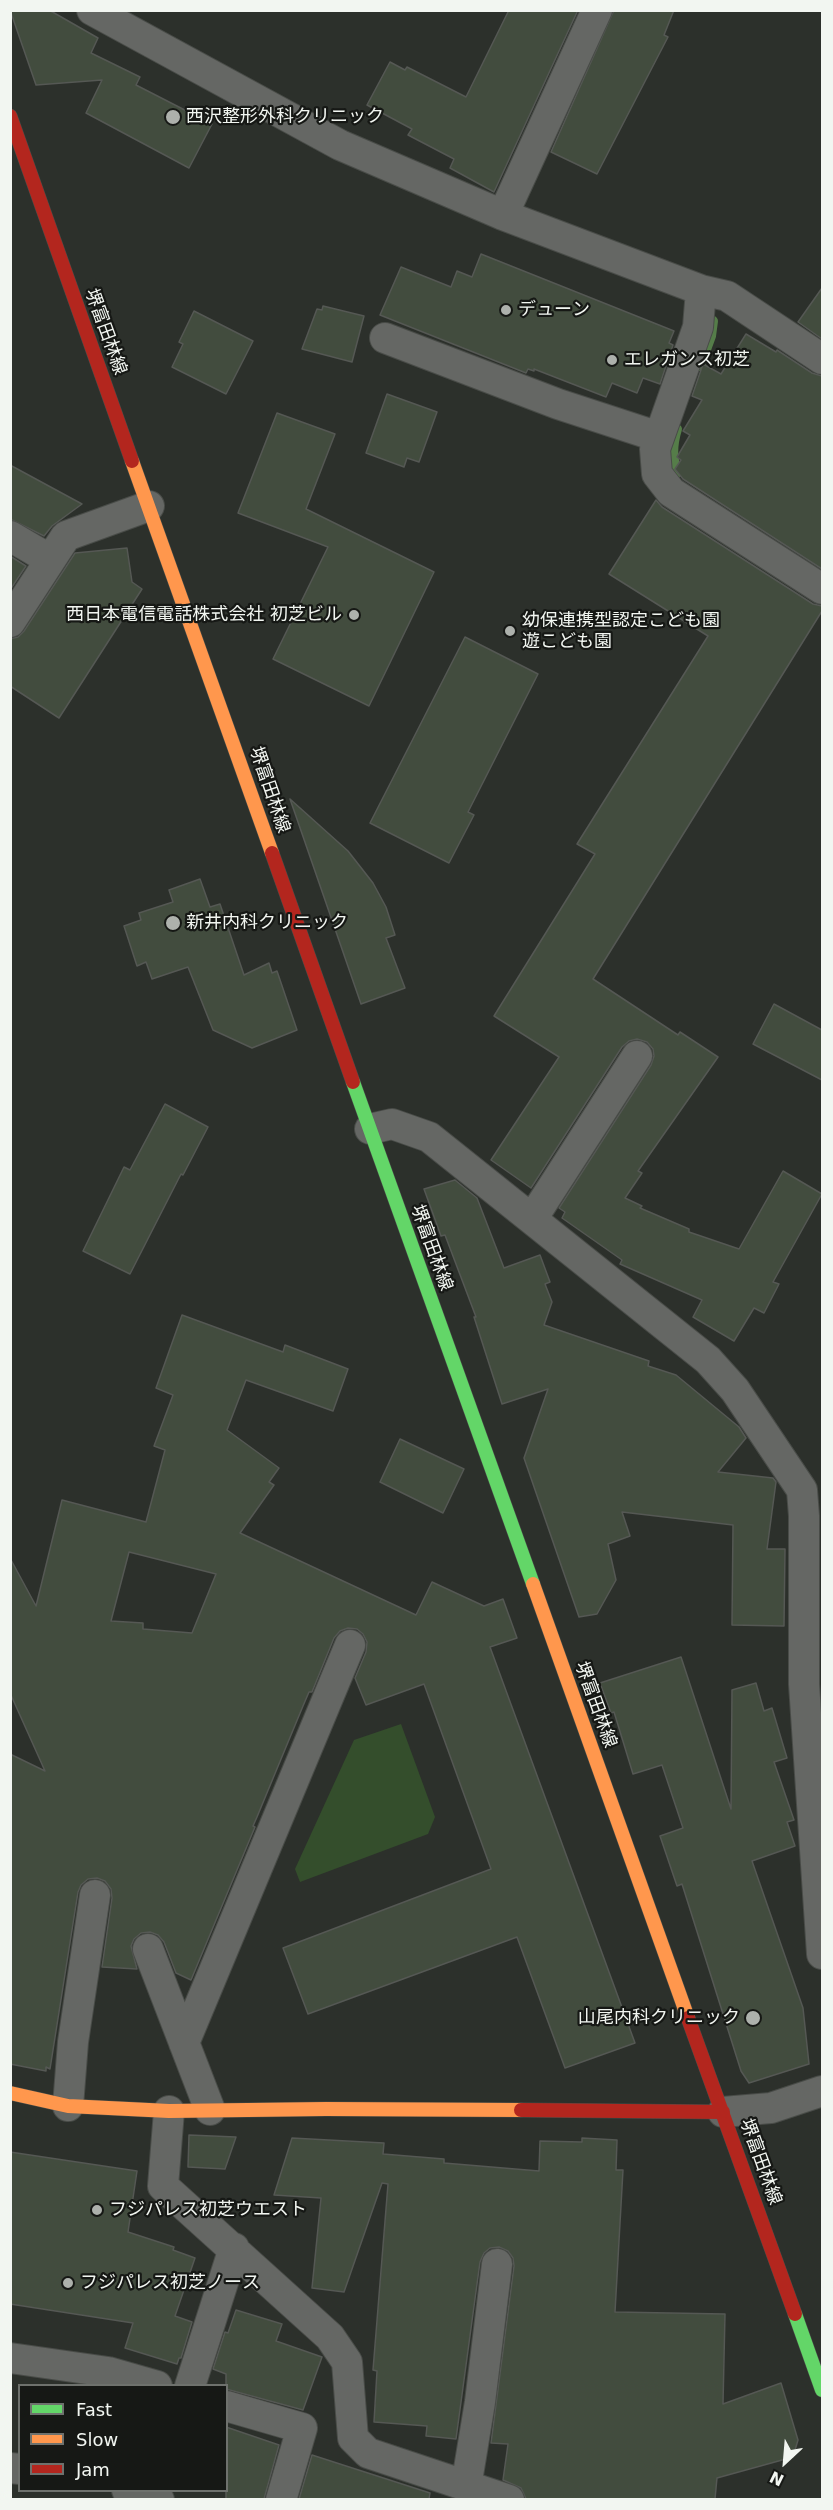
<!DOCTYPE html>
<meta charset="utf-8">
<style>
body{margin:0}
#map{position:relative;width:833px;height:2510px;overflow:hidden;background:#2c302b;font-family:"DejaVu Sans",sans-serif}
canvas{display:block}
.frame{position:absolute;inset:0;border:12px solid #f2f6f1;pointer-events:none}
.legend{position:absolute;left:18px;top:2384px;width:210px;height:108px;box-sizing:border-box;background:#161815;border:2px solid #6e716d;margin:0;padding:8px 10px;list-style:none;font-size:18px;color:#f2f6f1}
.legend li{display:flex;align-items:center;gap:12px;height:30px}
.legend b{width:30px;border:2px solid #6e716d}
.north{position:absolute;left:755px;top:2432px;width:60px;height:60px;-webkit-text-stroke:4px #161815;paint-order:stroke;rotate:206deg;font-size:16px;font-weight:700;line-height:24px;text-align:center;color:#f2f6f1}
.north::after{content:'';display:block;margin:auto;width:21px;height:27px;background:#f2f6f1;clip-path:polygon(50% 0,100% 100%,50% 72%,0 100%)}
</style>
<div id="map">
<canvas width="833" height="2510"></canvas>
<div class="frame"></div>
<ul class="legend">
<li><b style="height:8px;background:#63d668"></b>Fast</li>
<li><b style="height:8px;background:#ff974d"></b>Slow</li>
<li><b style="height:8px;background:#b3261e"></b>Jam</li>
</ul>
<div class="north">N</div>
</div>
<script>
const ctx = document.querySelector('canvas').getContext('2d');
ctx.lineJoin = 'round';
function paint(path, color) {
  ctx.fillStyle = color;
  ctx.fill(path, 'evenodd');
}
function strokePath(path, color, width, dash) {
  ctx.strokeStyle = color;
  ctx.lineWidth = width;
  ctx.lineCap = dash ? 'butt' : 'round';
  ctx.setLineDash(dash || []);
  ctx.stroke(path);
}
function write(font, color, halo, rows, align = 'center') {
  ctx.font = font + ' "DejaVu Sans","Noto Sans JP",sans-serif';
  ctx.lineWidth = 4.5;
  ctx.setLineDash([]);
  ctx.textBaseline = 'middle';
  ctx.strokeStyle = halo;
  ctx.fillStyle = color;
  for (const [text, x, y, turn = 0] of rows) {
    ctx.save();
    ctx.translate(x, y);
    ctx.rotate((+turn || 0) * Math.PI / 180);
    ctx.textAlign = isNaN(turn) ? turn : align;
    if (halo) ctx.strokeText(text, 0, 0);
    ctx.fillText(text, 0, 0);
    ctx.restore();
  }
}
paint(new Path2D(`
 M 401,1724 L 435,1817 L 428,1834 L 300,1882 L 295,1869 L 354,1740 Z`), '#344e2c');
strokePath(new Path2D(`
 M 700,366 L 711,336 L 713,321
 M 677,429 C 673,442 671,459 678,472`), '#557d49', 10);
const building = new Path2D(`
 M 10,10 L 49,10 L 98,38 L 91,53 L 140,77 L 136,85 L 212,124 L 189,168 L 86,113 L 102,80 L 36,85 Z
 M 509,10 L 578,10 L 494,192 L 450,168 L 454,159 L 408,135 L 412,129 L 367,105 L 390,62 L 405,70 L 407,67 L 466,97 Z
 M 614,10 L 674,10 L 664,35 L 668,37 L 597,174 L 551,152 Z
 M 481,254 L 674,331 L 669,343 L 673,345 L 660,384 L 643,378 L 637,393 L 612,383 L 606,397 L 534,369 L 534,371 L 528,369 L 526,373 L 380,315 L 401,267 L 451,287 L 457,271 L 472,277 Z
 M 822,288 L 822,339 L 798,322 Z
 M 323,306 L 364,316 L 352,362 L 302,349 L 317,309 L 322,310 Z
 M 194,311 L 253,341 L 226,394 L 172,367 L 183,344 L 179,342 Z
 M 746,334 L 776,352 L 777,350 L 812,373 L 822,376 L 822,569 L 683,479 L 675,469 L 681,460 L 677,457 L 690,435 L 683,431 L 702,400 L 692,396 L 703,364 L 721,374 Z
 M 387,394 L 437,412 L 419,462 L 407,458 L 404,467 L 366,453 Z
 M 277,413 L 335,434 L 306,509 L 434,572 L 369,706 L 273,659 L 328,547 L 238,513 Z
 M 10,465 L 82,504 L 52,526 L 44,536 L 10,519 Z
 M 656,500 L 662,507 L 813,604 L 822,606 L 822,611 L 593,979 L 678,1035 L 680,1032 L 718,1057 L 638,1171 L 642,1173 L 625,1198 L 642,1206 L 640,1208 L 689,1229 L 689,1232 L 739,1249 L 783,1171 L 822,1194 L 773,1282 L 779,1284 L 764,1313 L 754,1308 L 734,1341 L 693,1317 L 702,1300 L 620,1264 L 622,1260 L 562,1218 L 565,1212 L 559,1208 L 651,1065 L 654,1056 L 653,1049 L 647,1042 L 637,1039 L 629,1041 L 622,1047 L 531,1188 L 491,1160 L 559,1057 L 494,1016 L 595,854 L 577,844 L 708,636 L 609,574 Z
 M 127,548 L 132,582 L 142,589 L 59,718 L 10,686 L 10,639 L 18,637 L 24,631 L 75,553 Z
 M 10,556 L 26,566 L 10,590 Z
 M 465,637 L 538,674 L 468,812 L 474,815 L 449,863 L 370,823 Z
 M 290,799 L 348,851 L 373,883 L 386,907 L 395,935 L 386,938 L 405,988 L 361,1004 Z
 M 200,879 L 210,907 L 220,904 L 244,975 L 269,963 L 272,973 L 277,971 L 297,1030 L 252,1048 L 213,1030 L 188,967 L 152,979 L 146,962 L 137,966 L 124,926 L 141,920 L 139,913 L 173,902 L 169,890 Z
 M 774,1004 L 822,1030 L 822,1080 L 753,1044 Z
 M 165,1104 L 208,1127 L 183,1175 L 181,1174 L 130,1274 L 83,1251 L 124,1167 L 130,1170 Z
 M 455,1180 L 477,1198 L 504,1268 L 540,1255 L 550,1282 L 545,1284 L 552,1302 L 544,1325 L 649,1361 L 648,1366 L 676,1375 L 739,1427 L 746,1438 L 718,1472 L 773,1478 L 776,1482 L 767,1549 L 785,1549 L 784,1626 L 732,1625 L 733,1525 L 622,1512 L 630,1536 L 608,1544 L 616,1580 L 597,1614 L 579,1617 L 524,1458 L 548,1389 L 502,1404 L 474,1317 L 476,1317 L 445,1235 L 441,1236 L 424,1189 Z
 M 182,1315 L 283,1352 L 285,1345 L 348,1369 L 333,1411 L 246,1380 L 227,1430 L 279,1468 L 269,1482 L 274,1485 L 240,1533 L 416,1615 L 432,1582 L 484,1606 L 503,1599 L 517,1638 L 490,1647 L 635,2043 L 565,2068 L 517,1937 L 308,2014 L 283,1948 L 491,1869 L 424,1684 L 366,1705 L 355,1678 L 366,1652 L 367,1642 L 363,1634 L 357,1629 L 348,1628 L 340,1631 L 334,1638 L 312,1692 L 309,1692 L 303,1706 L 257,1817 L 253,1826 L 255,1827 L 191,1980 L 176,1973 L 164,1942 L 158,1935 L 150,1932 L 141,1933 L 134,1939 L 131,1946 L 137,1969 L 102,1967 L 112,1898 L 111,1889 L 105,1881 L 97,1878 L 88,1879 L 81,1885 L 78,1892 L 50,2069 L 46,2067 L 46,2071 L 10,2064 L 10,1754 L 45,1771 L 10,1693 L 10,1558 L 36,1606 L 62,1500 L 146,1522 L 165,1450 L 154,1446 L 173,1395 L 156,1388 ZM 129,1552 L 216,1574 L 192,1633 L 143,1629 L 143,1623 L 111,1621 Z
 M 400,1439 L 464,1469 L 443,1513 L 380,1482 Z
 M 681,1657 L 731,1809 L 732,1690 L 756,1683 L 764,1711 L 772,1708 L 787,1758 L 774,1762 L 794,1820 L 787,1822 L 795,1846 L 752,1861 L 803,2008 L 809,2064 L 749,2083 L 741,2071 L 682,1884 L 677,1886 L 660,1836 L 683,1828 L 662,1765 L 633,1774 L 614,1712 L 611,1713 L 600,1683 Z
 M 189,2135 L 236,2137 L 225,2169 L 188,2167 Z
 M 292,2138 L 384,2143 L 383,2154 L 444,2159 L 444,2163 L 539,2171 L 540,2141 L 582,2142 L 582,2138 L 617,2140 L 616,2170 L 623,2170 L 615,2312 L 725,2314 L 723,2404 L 781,2383 L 798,2440 L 793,2457 L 717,2478 L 715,2499 L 526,2499 L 521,2488 L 503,2480 L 508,2444 L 491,2443 L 514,2266 L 513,2258 L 508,2251 L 499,2247 L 490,2248 L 484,2253 L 480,2262 L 456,2439 L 426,2436 L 427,2426 L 374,2422 L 377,2371 L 373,2370 L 388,2184 L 382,2183 L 344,2292 L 312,2288 L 321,2198 L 274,2195 Z
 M 10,2152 L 137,2171 L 128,2232 L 174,2247 L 173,2250 L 195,2258 L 175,2316 L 192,2322 L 181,2358 L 179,2358 L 177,2364 L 125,2348 L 133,2323 L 10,2304 Z
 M 236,2310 L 282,2324 L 276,2341 L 322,2357 L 303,2410 L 226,2389 L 226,2374 L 213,2369 L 225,2332 L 228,2333 Z
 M 226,2427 L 279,2445 L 264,2499 L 226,2499 Z
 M 312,2455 L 430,2493 L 429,2499 L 299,2499 Z`);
paint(building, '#424c3e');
strokePath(building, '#555854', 1.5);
const street = new Path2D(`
 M 92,10 L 340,145 L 503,215 L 701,290 L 698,327 L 655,449 L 657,474 L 671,492 L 822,589
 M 503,215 L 597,10
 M 701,290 L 727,296 L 822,359
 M 385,338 L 558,404 L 659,437
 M 10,536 L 49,559
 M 10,622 L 66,536 L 149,506
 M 370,1129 L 392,1124 L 429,1137 L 708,1360 L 735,1390 L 802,1490 L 804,1516 L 804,1684 L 822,1954
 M 532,1219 L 637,1056
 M 148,1949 L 210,2110
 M 184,2043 L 350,1645
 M 68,2106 L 73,2042 L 95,1895
 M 169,2111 L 163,2186 L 330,2337 L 347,2362 L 353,2438 L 368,2453 L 509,2500
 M 723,2112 L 771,2108 L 822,2091
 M 10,2358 L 108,2372 L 157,2386
 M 190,2386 L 234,2248
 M 226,2406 L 302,2428 L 281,2500
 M 10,2468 L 20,2469
 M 466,2487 L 480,2402 L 497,2264
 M 127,2490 L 159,2500`);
const fast = new Path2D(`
 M 353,1082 L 533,1584
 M 795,2314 L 822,2390`);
const slow = new Path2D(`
 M 132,461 L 272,853
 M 533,1584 L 688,2018
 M 10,2093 L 68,2106 L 169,2111 L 326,2109 L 521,2110`);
const jam = new Path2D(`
 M 10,116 L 132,461
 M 272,853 L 353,1082
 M 688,2018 L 795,2314
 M 521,2110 L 723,2112`);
strokePath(street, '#494c48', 32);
strokePath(fast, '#494c48', 15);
strokePath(slow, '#494c48', 15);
strokePath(jam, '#494c48', 15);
strokePath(street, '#656764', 30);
strokePath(fast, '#63d668', 14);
strokePath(slow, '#ff974d', 14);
strokePath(jam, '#b3261e', 14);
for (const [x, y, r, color] of [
 [173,117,8,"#adb1ac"],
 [506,310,6,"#adb1ac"],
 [612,360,6,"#adb1ac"],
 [354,615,6,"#adb1ac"],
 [510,631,6,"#adb1ac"],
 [173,923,8,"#adb1ac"],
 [753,2018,8,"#adb1ac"],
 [97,2210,6,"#adb1ac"],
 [68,2283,6,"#adb1ac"]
]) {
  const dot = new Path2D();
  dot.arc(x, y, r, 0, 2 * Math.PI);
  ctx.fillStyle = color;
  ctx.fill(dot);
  strokePath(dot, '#161815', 2);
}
write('18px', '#f2f6f1', '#161815', [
 ["西沢整形外科クリニック",186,117],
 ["デューン",518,310],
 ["エレガンス初芝",624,360],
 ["西日本電信電話株式会社 初芝ビル",342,615,"right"],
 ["幼保連携型認定こども園",522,621],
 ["遊こども園",522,642],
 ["新井内科クリニック",186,923],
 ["山尾内科クリニック",740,2018,"right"],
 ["フジパレス初芝ウエスト",109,2210],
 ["フジパレス初芝ノース",80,2283]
], 'left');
write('18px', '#f2f6f1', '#161815', [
 ["堺富田林線",105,332,70],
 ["堺富田林線",269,790,71],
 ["堺富田林線",431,1248,70],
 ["堺富田林線",595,1705,70],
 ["堺富田林線",760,2162,70]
]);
</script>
